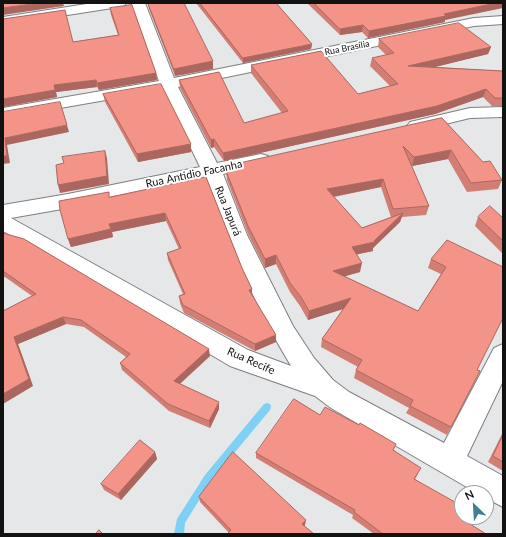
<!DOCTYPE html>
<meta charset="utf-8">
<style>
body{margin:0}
#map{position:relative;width:506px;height:537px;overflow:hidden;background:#e5e7e9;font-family:Lato,sans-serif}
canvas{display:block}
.frame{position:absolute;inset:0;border:4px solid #121213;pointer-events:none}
.north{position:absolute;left:454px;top:485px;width:40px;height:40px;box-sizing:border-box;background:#fff;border:1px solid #a0a0a1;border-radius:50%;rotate:335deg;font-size:11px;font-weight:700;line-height:16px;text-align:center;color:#121213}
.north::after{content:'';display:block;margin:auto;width:14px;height:18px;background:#417f95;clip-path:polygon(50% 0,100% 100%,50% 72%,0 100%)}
</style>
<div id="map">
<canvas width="506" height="537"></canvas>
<div class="frame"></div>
<div class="north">N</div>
</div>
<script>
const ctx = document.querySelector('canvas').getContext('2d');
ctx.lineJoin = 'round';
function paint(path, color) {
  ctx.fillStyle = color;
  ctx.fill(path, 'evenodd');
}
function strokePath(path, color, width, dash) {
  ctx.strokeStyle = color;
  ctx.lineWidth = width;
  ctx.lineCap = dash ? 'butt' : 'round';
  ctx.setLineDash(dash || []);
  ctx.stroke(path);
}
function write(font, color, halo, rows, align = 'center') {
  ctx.font = font + ' Lato,sans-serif';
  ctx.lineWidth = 4;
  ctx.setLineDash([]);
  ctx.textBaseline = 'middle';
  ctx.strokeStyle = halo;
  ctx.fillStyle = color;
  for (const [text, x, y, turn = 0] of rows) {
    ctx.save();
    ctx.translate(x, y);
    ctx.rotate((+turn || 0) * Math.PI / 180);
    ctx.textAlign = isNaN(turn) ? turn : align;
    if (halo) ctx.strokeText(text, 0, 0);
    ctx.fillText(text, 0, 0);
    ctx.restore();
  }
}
paint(new Path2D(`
 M 267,403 L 270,404 L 271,407 L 270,410 L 211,481 L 185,523 L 184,534 L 174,534 L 177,519 L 205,475 L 264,404 Z`), '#7ed0f5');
const minor = new Path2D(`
 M 93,3 L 126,3 L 124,6 L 119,7 L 3,25 L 3,17 Z
 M 131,3 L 145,3 L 174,78 L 474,18 L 503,16 L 503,24 L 474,26 L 178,87 L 217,163 L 261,154 L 268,156 L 270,160 L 268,164 L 223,174 L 247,235 L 293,326 L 314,358 L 333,380 L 349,392 L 444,443 L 494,348 L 503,344 L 503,381 L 467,456 L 503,476 L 503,507 L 486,498 L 486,493 L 477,493 L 331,408 L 315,396 L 230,366 L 3,231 L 3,205 L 68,194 L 200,167 L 163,90 L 3,118 L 3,108 L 159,81 ZM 205,178 C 229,242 255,307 291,366 L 248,350 L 11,218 L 68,208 Z
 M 503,107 L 503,117 L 470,118 L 416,131 L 410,130 L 407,126 L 410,122 L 470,108 Z`);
strokePath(minor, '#7e7f82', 2);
paint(minor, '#fff');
paint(new Path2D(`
 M 148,3 L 213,69 L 175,76 L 149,9 Z
 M 196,3 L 276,3 L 312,44 L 311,49 L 243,63 Z
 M 307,3 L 503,3 L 445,20 L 445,22 L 368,38 L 362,32 L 340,35 Z
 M 110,8 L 156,73 L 157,80 L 99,90 L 97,87 L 56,92 L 57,97 L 3,107 L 73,42 L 118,35 L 111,15 Z
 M 379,39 L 491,47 L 488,54 L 434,67 L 503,71 L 503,106 L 492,106 L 483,97 L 435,114 L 224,161 L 214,147 L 211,148 L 180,88 L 179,80 L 244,123 L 282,113 L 251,73 L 251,65 L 358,94 L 390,86 L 370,66 L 372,58 L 386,55 L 378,47 Z
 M 103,94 L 191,152 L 138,162 L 105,102 Z
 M 442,118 L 483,162 L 502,180 L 498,189 L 467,192 L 448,159 L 412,166 L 411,165 L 429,206 L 426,215 L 402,217 L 400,222 L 373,248 L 373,251 L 357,254 L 360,272 L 344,276 L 418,311 L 441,274 L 428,268 L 431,259 L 447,240 L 477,370 L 480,371 L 447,435 L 406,413 L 409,408 L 354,378 L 356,370 L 358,367 L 321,347 L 322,339 L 344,308 L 308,320 L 300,306 L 290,292 L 276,264 L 265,268 L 248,234 L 227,180 L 226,171 L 233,170 L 232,165 ZM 381,187 L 391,217 L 362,228 L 334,197 Z
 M 206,177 L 242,268 L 252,289 L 252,295 L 276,342 L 255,351 L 184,313 L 180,303 L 179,296 L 183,294 L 168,260 L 167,253 L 179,249 L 166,221 L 112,232 L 113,237 L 71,247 L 68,239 L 110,197 Z
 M 478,217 L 503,218 L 503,254 L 475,226 Z
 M 3,233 L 210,356 L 180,384 L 219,409 L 210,428 L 169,411 L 122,370 L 120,363 L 126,357 L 84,327 L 66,324 L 18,344 L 33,386 L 3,311 L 32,296 L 5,277 L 3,278 Z
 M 320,415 L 394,450 L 418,474 L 415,479 L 462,519 L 486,534 L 374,534 L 352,518 L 353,515 L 256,458 L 256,453 Z
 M 503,432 L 503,471 L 488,462 Z
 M 155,452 L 157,459 L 121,500 L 104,490 L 101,484 Z
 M 199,497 L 305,525 L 304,526 L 314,534 L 228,534 L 229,533 L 200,502 Z`), '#d27e75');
paint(new Path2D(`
 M 39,3 L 63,3 L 64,6 L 3,15 L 3,8 Z
 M 496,3 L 503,3 L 503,8 L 445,20 L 445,22 L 368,38 L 369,31 L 444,14 Z
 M 363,25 L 362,32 L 340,35 L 340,29 Z
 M 312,44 L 311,49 L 243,63 L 243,58 Z
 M 491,47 L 488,54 L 407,74 L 408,66 Z
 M 213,61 L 213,69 L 175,76 L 174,69 Z
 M 156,73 L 157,80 L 99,90 L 97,83 Z
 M 96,80 L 97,87 L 56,92 L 57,97 L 3,107 L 3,99 L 54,85 Z
 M 486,89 L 483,97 L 435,114 L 224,161 L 223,153 Z
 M 67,125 L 69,132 L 7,145 L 10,163 L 3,164 L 5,138 Z
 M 214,139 L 214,147 L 211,148 L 211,140 Z
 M 191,144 L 191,152 L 138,162 L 137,154 Z
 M 451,150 L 448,159 L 412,166 L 414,157 Z
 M 105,151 L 107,158 L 109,184 L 60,193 L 58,185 Z
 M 383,179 L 381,187 L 326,198 L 327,189 Z
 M 165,213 L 166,221 L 112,232 L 113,237 L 71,247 L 68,239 L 109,224 Z
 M 403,213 L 400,222 L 373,248 L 373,251 L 350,256 L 352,247 L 374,241 Z
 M 276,255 L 276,264 L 265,268 L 265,259 Z
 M 362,263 L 360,272 L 332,280 L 333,271 Z
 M 252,289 L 252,297 L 249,290 Z
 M 351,298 L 350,307 L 308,320 L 309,311 Z
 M 63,317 L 66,324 L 18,344 L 33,386 L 3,404 L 3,394 L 14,337 Z
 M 276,335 L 276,342 L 255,351 L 255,344 Z
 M 209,349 L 210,356 L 175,388 L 174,381 Z
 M 219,402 L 219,409 L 210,428 L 209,421 Z
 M 155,452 L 157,459 L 121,500 L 118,494 Z
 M 306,520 L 305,525 L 301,529 L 302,524 Z`), '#ab675f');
const building = new Path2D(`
 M 3,3 L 39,3 L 3,8 Z
 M 148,3 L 184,3 L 213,61 L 174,69 Z
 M 200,3 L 276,3 L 312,44 L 243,58 Z
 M 314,3 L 496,3 L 444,14 L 446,16 L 369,31 L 363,25 L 340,29 Z
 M 132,5 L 156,73 L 97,83 L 96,80 L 54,85 L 55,90 L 3,99 L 3,19 L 65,10 L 73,42 L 119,35 L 110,8 Z
 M 459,23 L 491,47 L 408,66 L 503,71 L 503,98 L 495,98 L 486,89 L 437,106 L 223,153 L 214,139 L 211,140 L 179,80 L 219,72 L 244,123 L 288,111 L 251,65 L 321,51 L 358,94 L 398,84 L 372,58 L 394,53 L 379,39 Z
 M 161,84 L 191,144 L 137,154 L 103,94 Z
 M 60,102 L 67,125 L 5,138 L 7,156 L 3,156 L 3,112 Z
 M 442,118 L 483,162 L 490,161 L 502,180 L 471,183 L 451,150 L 414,157 L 403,146 L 429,206 L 393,209 L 383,179 L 327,189 L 362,228 L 403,213 L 374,241 L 375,242 L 352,247 L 362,263 L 333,271 L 418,311 L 446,267 L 431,259 L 447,240 L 503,267 L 503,318 L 477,370 L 480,371 L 451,427 L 410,406 L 413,400 L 356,370 L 362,360 L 322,339 L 351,298 L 309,311 L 301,297 L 290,283 L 276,255 L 265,259 L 248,226 L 226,171 L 235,170 L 232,165 Z
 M 105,151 L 107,176 L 58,185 L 56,165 L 64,163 L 62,157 Z
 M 206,177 L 242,268 L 252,289 L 249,290 L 276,335 L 255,344 L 183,305 L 179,296 L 185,294 L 167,253 L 181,248 L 165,213 L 109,224 L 111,229 L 68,239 L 60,210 L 59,201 L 109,192 L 109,197 Z
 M 490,206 L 503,218 L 503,241 L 478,217 Z
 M 3,233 L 24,239 L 209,349 L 174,381 L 219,402 L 209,421 L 168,404 L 120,363 L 130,354 L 81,320 L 63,317 L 14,337 L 29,379 L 3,394 L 3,311 L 36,294 L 3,271 Z
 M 294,399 L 320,415 L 325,407 L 359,425 L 360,423 L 396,444 L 393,450 L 421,468 L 414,479 L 462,506 L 462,517 L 463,517 L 462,519 L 486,534 L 383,534 L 354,512 L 355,510 L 256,453 Z
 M 503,435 L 503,462 L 493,456 Z
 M 140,440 L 155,452 L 118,494 L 101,484 Z
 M 233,452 L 306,520 L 302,524 L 314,534 L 229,534 L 228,533 L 231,530 L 199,497 Z
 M 99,530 L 103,534 L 96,534 Z`);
paint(building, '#f49388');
strokePath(building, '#ab675f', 1);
write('9px', '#121213', '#fff', [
 ["Rua Brasília",347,48,-11]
]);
write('11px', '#121213', '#fff', [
 ["Rua Antidio Facanha",194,174,-12],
 ["Rua Japurá",228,211,68],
 ["Rua Recife",251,361,24]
]);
</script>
